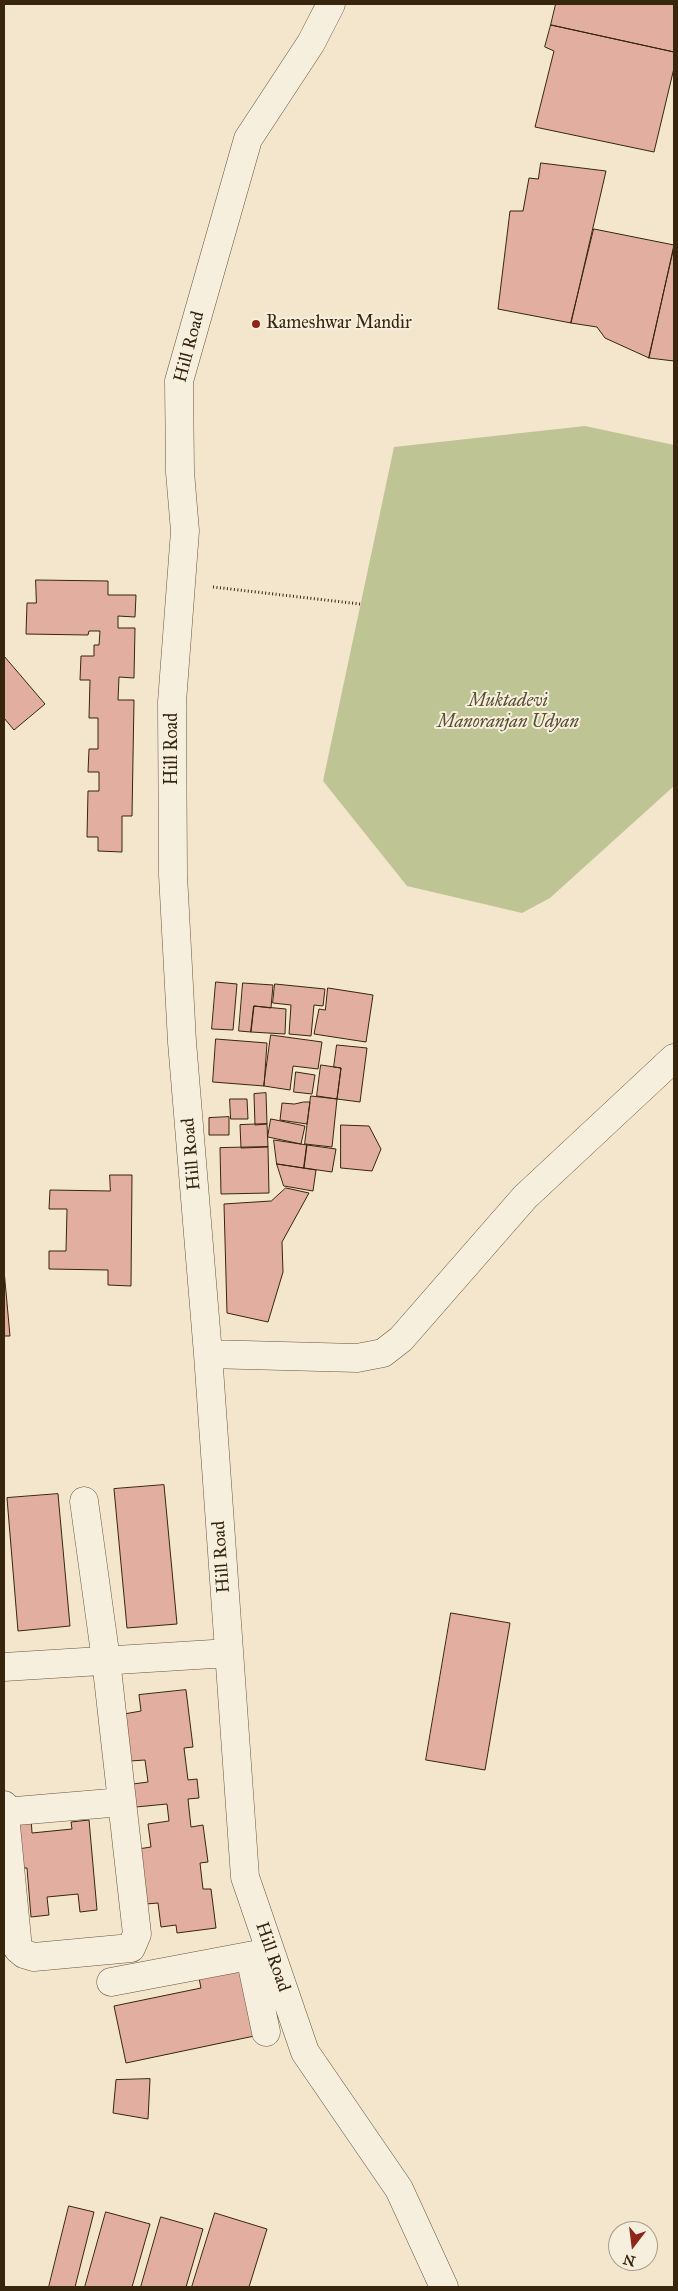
<!DOCTYPE html>
<style>
body{margin:0}
#map{position:relative;width:678px;height:2291px;overflow:hidden;background:#f3e6cc;font-family:"IM FELL Great Primer",serif}
canvas{display:block}
.frame{position:absolute;inset:0;border:5px solid #37250d;pointer-events:none}
.north{position:absolute;left:608px;top:2221px;width:50px;height:50px;box-sizing:border-box;background:#f7efde;border:1px solid #aa9e8a;border-radius:50%;rotate:195deg;font-size:14px;font-weight:700;line-height:20px;text-align:center;color:#37250d}
.north::after{content:'';display:block;margin:auto;width:18px;height:22px;background:#8f2418;clip-path:polygon(50% 0,100% 100%,50% 72%,0 100%)}
</style>
<div id="map">
<canvas width="678" height="2291"></canvas>
<div class="frame"></div>
<div class="north">N</div>
</div>
<script>
const ctx = document.querySelector('canvas').getContext('2d');
ctx.lineJoin = 'round';
function paint(path, color) {
  ctx.fillStyle = color;
  ctx.fill(path, 'evenodd');
}
function strokePath(path, color, width, dash) {
  ctx.strokeStyle = color;
  ctx.lineWidth = width;
  ctx.lineCap = dash ? 'butt' : 'round';
  ctx.setLineDash(dash || []);
  ctx.stroke(path);
}
function write(font, color, halo, rows, align = 'center') {
  ctx.font = font + ' "IM FELL Great Primer",serif';
  ctx.lineWidth = 4;
  ctx.setLineDash([]);
  ctx.textBaseline = 'middle';
  ctx.strokeStyle = halo;
  ctx.fillStyle = color;
  for (const [text, x, y, turn = 0] of rows) {
    ctx.save();
    ctx.translate(x, y);
    ctx.rotate((+turn || 0) * Math.PI / 180);
    ctx.textAlign = isNaN(turn) ? turn : align;
    if (halo) ctx.strokeText(text, 0, 0);
    ctx.fillText(text, 0, 0);
    ctx.restore();
  }
}
paint(new Path2D(`
 M 585,426 L 674,445 L 674,786 L 550,898 L 522,913 L 407,886 L 323,781 L 394,447 Z`), '#bfc495');
const building = new Path2D(`
 M 556,4 L 674,4 L 674,52 L 551,25 Z
 M 551,25 L 674,52 L 674,68 L 654,152 L 535,127 L 554,51 L 545,47 Z
 M 541,163 L 606,171 L 571,323 L 498,309 L 510,211 L 523,211 L 529,178 L 538,179 Z
 M 594,229 L 674,245 L 649,358 L 605,338 L 597,327 L 571,323 Z
 M 674,247 L 674,361 L 649,358 Z
 M 36,580 L 108,581 L 108,595 L 136,595 L 135,617 L 118,616 L 118,628 L 135,628 L 134,678 L 119,677 L 118,700 L 134,700 L 132,816 L 122,816 L 122,852 L 98,851 L 98,837 L 87,837 L 88,791 L 99,791 L 99,772 L 88,772 L 89,749 L 98,749 L 98,718 L 89,718 L 90,680 L 80,680 L 81,656 L 94,656 L 94,645 L 99,645 L 100,631 L 89,631 L 88,635 L 26,634 L 27,603 L 36,603 Z
 M 4,656 L 45,704 L 14,730 L 4,718 Z
 M 216,982 L 237,984 L 233,1030 L 212,1029 Z
 M 243,983 L 273,985 L 271,1008 L 254,1006 L 251,1032 L 239,1031 Z
 M 275,984 L 325,989 L 323,1006 L 314,1005 L 311,1036 L 289,1034 L 291,1005 L 273,1003 Z
 M 328,988 L 373,995 L 366,1042 L 314,1034 L 319,1009 L 325,1010 Z
 M 254,1006 L 286,1009 L 285,1034 L 251,1032 Z
 M 271,1035 L 322,1042 L 318,1069 L 293,1066 L 290,1090 L 264,1086 Z
 M 216,1039 L 267,1043 L 264,1086 L 213,1082 Z
 M 337,1045 L 367,1048 L 360,1102 L 337,1099 L 341,1068 L 334,1067 Z
 M 321,1065 L 341,1068 L 337,1099 L 317,1096 Z
 M 296,1072 L 315,1075 L 312,1094 L 294,1092 Z
 M 266,1093 L 267,1124 L 255,1125 L 254,1094 Z
 M 311,1096 L 337,1099 L 332,1147 L 305,1144 Z
 M 230,1099 L 247,1099 L 248,1119 L 231,1119 Z
 M 304,1102 L 310,1102 L 307,1124 L 280,1120 L 282,1103 L 294,1104 Z
 M 229,1117 L 229,1135 L 209,1135 L 209,1118 Z
 M 271,1119 L 305,1126 L 301,1144 L 268,1137 Z
 M 267,1124 L 268,1147 L 241,1148 L 240,1125 Z
 M 341,1125 L 369,1126 L 381,1149 L 372,1171 L 341,1168 Z
 M 274,1140 L 307,1145 L 304,1168 L 277,1164 Z
 M 307,1145 L 336,1149 L 332,1172 L 304,1168 Z
 M 268,1147 L 269,1193 L 221,1194 L 220,1148 Z
 M 277,1164 L 316,1170 L 313,1191 L 284,1186 Z
 M 110,1175 L 132,1175 L 131,1286 L 108,1285 L 108,1270 L 49,1269 L 49,1251 L 66,1251 L 67,1209 L 49,1209 L 50,1190 L 110,1191 Z
 M 286,1188 L 309,1193 L 282,1242 L 283,1272 L 268,1322 L 227,1313 L 224,1204 L 271,1201 Z
 M 4,1270 L 10,1336 L 4,1336 Z
 M 164,1485 L 177,1624 L 127,1628 L 114,1489 Z
 M 58,1494 L 70,1626 L 18,1631 L 7,1498 Z
 M 451,1613 L 510,1623 L 485,1770 L 426,1760 Z
 M 186,1690 L 193,1747 L 184,1748 L 188,1780 L 197,1779 L 199,1798 L 188,1799 L 191,1827 L 203,1825 L 208,1862 L 200,1863 L 203,1889 L 211,1889 L 216,1928 L 177,1933 L 176,1925 L 161,1927 L 158,1903 L 146,1904 L 138,1849 L 151,1847 L 148,1824 L 169,1821 L 167,1804 L 136,1807 L 133,1784 L 148,1782 L 145,1760 L 130,1761 L 124,1714 L 141,1711 L 139,1695 Z
 M 31,1817 L 32,1833 L 72,1829 L 71,1822 L 89,1820 L 97,1910 L 80,1912 L 78,1894 L 47,1897 L 49,1915 L 31,1917 L 27,1868 L 20,1868 L 15,1818 Z
 M 245,1968 L 259,2035 L 126,2063 L 114,2006 L 201,1988 L 199,1978 Z
 M 150,2079 L 148,2119 L 113,2113 L 116,2080 Z
 M 69,2206 L 94,2212 L 75,2287 L 49,2287 Z
 M 106,2212 L 150,2224 L 132,2287 L 85,2287 Z
 M 215,2213 L 267,2229 L 249,2287 L 192,2287 Z
 M 161,2217 L 203,2229 L 186,2287 L 141,2287 Z`);
paint(building, '#e1aea0');
strokePath(building, '#37250d', 1);
const minor = new Path2D(`
 M 331,4 L 311,43 L 248,139 L 179,381 L 180,472 L 185,531 L 172,702 L 173,875 L 182,1042 L 208,1354 L 245,1877 L 305,2052 L 399,2189 L 444,2287
 M 208,1354 L 357,1358 L 383,1353 L 401,1339 L 525,1197 L 674,1058
 M 4,1667 L 229,1653
 M 4,1805 L 18,1949 L 24,1954 L 34,1957 L 131,1948 L 137,1934 L 106,1660 L 84,1501
 M 4,1812 L 122,1802
 M 250,1956 L 266,2032
 M 111,1982 L 270,1952`);
strokePath(minor, '#66553d', 29);
strokePath(new Path2D(`
 M 213,587 L 360,604`), '#37250d', 3, [1, 2.5]);
strokePath(minor, '#f7efde', 28);
for (const [x, y, r, color] of [
 [256,324,5,"#8f2418"]
]) {
  const dot = new Path2D();
  dot.arc(x, y, r, 0, 2 * Math.PI);
  ctx.fillStyle = color;
  ctx.fill(dot);
  strokePath(dot, '#f7efde', 2);
}
write('18px', '#37250d', '#f7efde', [
 ["Rameshwar Mandir",266,324]
], 'left');
write('18px', '#37250d', '#f7efde', [
 ["Hill Road",190,347,-75],
 ["Hill Road",173,749,-90],
 ["Hill Road",192,1154,-95],
 ["Hill Road",222,1557,-94],
 ["Hill Road",272,1957,71]
]);
write('italic 18px', '#594d2f', '#f7efde', [
 ["Muktadevi",508,702],
 ["Manoranjan Udyan",508,723]
]);
</script>
